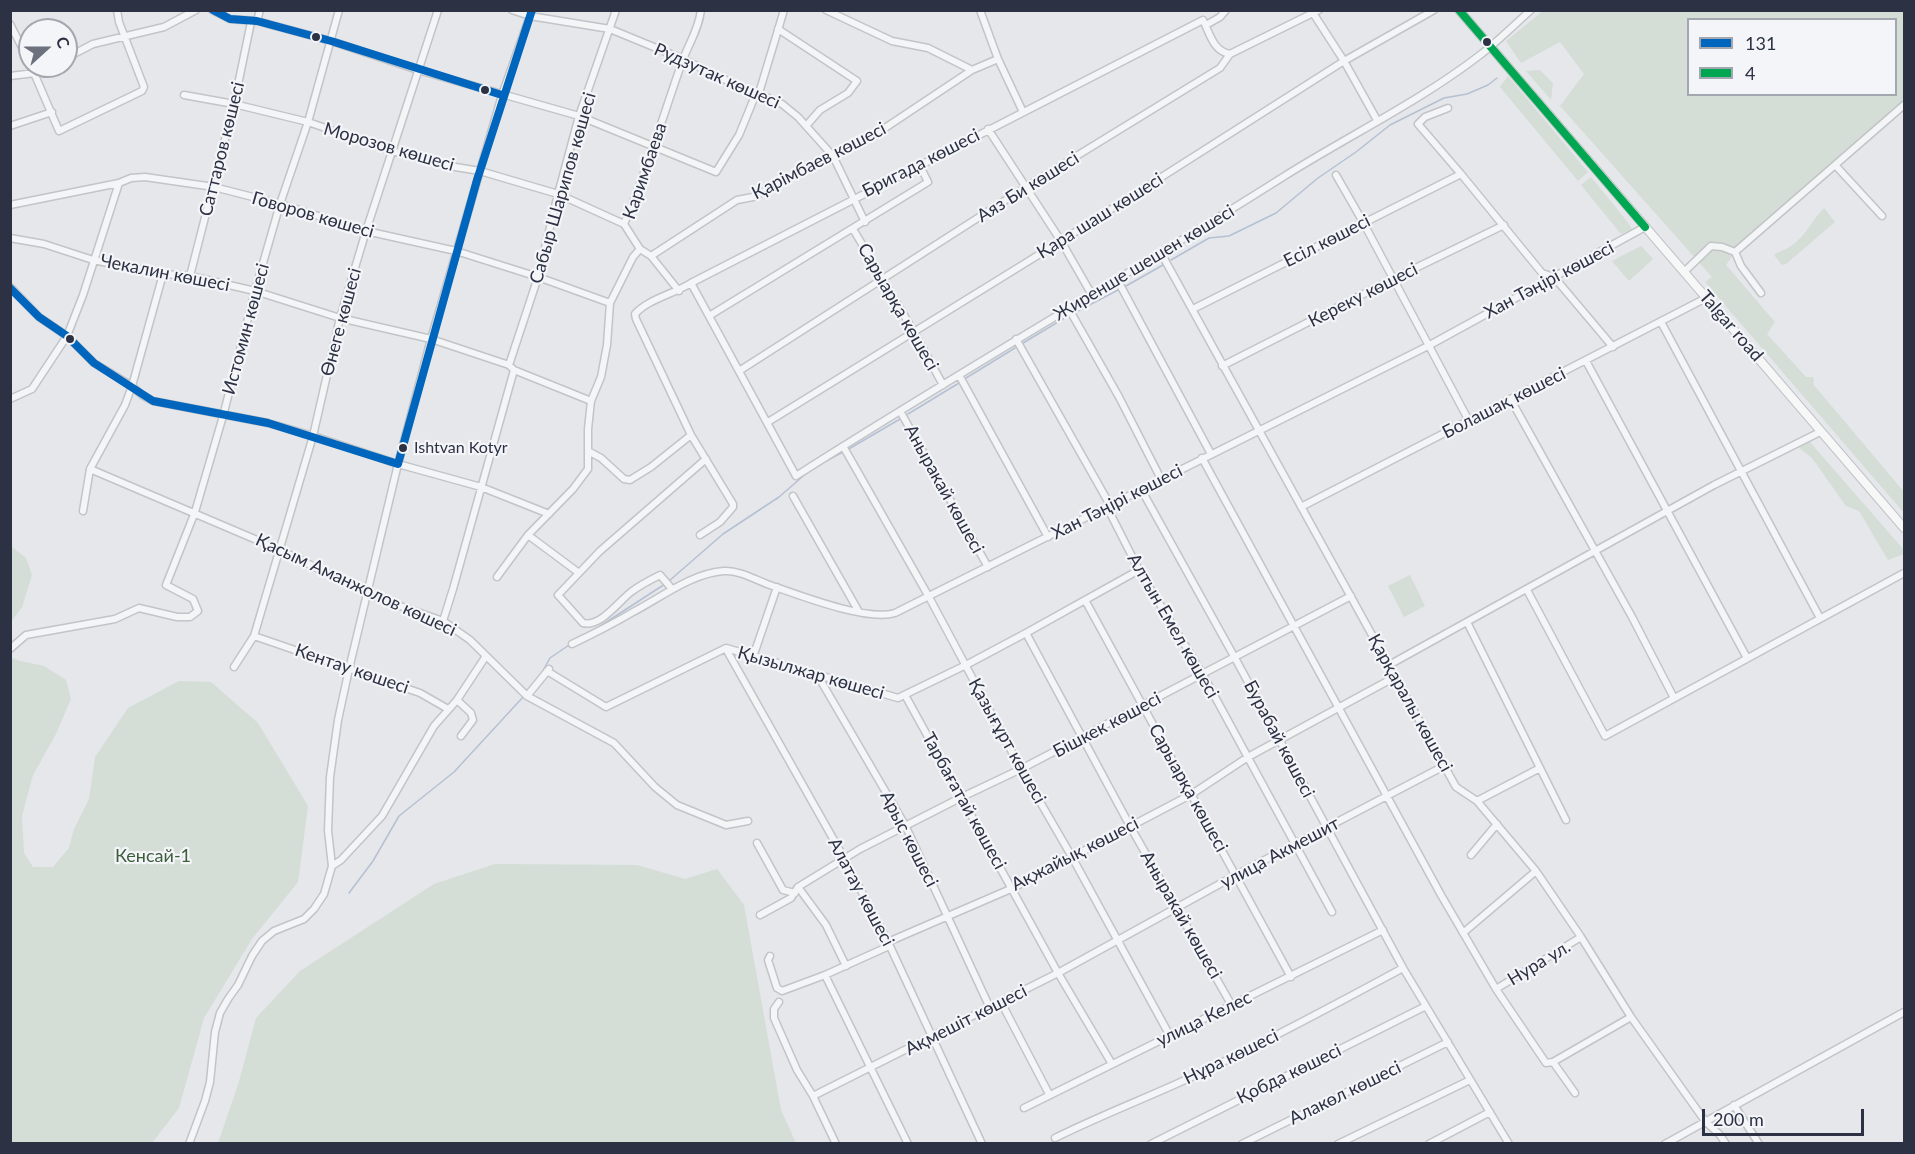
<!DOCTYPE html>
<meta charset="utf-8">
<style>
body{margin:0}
#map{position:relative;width:1915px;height:1154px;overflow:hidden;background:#e5e7ea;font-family:Lato,sans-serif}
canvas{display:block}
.frame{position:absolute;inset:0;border:12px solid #2c3143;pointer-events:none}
.legend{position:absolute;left:1687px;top:18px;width:210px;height:78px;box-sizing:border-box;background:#f3f5f8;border:2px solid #a3a7b0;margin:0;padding:8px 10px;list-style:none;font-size:18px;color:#2c3143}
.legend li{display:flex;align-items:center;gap:12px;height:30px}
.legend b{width:30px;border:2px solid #a3a7b0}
.north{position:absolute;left:18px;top:18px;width:60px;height:60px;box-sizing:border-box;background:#f3f5f8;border:2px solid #a3a7b0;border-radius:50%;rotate:69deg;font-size:16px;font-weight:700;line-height:24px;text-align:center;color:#2c3143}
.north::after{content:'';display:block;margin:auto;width:21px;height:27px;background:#6d717d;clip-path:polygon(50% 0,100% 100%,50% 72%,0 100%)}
.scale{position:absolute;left:1702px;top:1109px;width:162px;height:27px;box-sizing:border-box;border:3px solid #2c3143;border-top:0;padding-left:8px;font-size:18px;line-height:21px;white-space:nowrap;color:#2c3143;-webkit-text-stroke:4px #f3f5f8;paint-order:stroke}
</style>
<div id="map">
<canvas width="1915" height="1154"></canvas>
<div class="frame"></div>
<ul class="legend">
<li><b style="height:8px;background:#0065bd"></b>131</li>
<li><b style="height:8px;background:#00a651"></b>4</li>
</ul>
<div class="north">С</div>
<div class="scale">200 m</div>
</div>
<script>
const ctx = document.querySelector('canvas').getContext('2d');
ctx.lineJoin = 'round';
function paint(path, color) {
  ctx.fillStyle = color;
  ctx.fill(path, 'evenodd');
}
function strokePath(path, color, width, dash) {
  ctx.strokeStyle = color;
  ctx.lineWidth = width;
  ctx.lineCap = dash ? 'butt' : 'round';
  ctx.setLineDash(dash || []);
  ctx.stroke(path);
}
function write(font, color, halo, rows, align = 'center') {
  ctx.font = font + ' Lato,sans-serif';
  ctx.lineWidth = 4.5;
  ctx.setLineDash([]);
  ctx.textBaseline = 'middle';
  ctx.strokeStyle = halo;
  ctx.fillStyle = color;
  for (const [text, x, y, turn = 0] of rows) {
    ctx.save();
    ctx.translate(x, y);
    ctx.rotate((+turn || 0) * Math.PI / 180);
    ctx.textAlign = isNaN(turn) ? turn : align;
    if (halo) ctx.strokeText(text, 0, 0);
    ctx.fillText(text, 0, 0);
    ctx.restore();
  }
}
paint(new Path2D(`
 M 1543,11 L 1904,11 L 1904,105 L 1735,252 L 1726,265 L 1775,322 L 1767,334 L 1806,377 L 1813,377 L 1814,381 L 1813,384 L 1904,492 L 1904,513 L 1705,282 L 1712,277 L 1560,106 L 1584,74 L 1560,42 L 1521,63 L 1506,41 ZM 1688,20 L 1896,20 L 1896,94 L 1688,94 Z
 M 1540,70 L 1553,83 L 1551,100 L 1526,71 Z
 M 1508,76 L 1588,172 L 1578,181 L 1500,87 Z
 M 1591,177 L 1626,220 L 1632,229 L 1621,234 L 1581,185 Z
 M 1824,208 L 1835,222 L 1786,264 L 1782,265 L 1774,255 C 1781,250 1786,250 1791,246 C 1806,236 1812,220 1824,208 Z
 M 1641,246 L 1653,259 L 1629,281 L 1612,261 Z
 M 1809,441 L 1904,550 L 1904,554 L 1888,560 L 1859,511 L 1846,506 L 1812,458 L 1798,447 Z
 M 11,546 L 26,558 L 32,575 L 22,607 L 11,622 Z
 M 1410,575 L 1425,606 L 1404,617 L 1388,586 Z
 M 10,657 L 20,661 L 44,666 L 66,680 L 71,699 L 56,734 L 33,775 L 22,816 L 24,853 L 33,867 L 53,867 L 69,848 L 74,829 L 89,799 L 95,757 L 128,708 L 179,681 L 211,682 L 258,723 L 308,806 L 298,882 L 252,939 L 204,1018 L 179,1108 L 152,1143 L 11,1143 Z
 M 495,864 L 637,865 L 685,879 L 717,869 L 744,905 L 781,1110 L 796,1143 L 218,1143 L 238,1085 L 256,1018 L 300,971 L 434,884 Z`), '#d4ddd6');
strokePath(new Path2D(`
 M 1171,260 L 1209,238 L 1229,236 L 1276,213 L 1318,178 L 1356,152 L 1390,125 L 1444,98 L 1467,94 L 1488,85 L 1497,78
 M 1126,286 L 1163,265
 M 1076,312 L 1118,290
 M 1023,343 L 1068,316
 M 966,378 L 1015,348
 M 908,414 L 959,383
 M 847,450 L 900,419
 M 815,467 L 843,452
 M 669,581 L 723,534 L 779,497 L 809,471
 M 591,632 L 665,584
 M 540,676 L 550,658 L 569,645
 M 349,893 L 373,861 L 399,816 L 454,772 L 524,696`), '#b5c0d3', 1.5);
const minor = new Path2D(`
 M 212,10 L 230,19 L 257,21 L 331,41 L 418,70 L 579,116 L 716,172 L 739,135 L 755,96 L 759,93 L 784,10
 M 512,10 L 530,16 L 610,29 L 683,59 L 721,78 L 782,104 L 798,117 L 833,156 L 865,222
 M 826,10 L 892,41 L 928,48 L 972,70
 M 980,10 L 998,59 L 1023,112
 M 1313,13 L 1344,61 L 1377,120
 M 257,21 L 260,10
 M 10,24 L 30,63
 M 1206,25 L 1220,17 L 1226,10
 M 778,29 L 857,81 L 848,93 L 820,110 L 806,126
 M 66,58 L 93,44 L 164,27 L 196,10
 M 31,66 L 59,131 L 142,91 L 144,87 L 119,22 L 117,10
 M 10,76 L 35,73 L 48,66
 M 184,95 L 234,104 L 308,122 L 392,151 L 443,165 L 480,171 L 558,194 L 624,224
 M 1448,108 L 1425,117 L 1418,124 L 1461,174 L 1542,273 L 1554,277 L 1613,347
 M 10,126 L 52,112
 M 988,129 L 1061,241 L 1092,295
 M 1836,166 L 1882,216
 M 1336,175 L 1363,222 L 1469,421
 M 10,205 L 119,183 L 131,178 L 145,177 L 214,187 L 280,204 L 366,231 L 456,251 L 538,277 L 610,303
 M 624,224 L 640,249 L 651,256 L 737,200 L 753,197 L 882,130 L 972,70 L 998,59
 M 624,224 C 647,171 663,116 682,62 C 688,45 699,29 701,10
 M 853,229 L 914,332 L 943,385
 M 10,238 L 44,244 L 93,260 L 163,274 L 190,276 L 255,291 L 340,318 L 431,339 L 509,365 L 514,370 L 591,401
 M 1161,253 L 1456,787 L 1477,801 L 1536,871 L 1581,937 L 1631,1017 L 1705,1121 L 1720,1135 L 1726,1144
 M 651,256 L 679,291
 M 1684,272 L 1711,246 L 1722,247 L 1735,252
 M 190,276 L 234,104 L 251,22
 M 1118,281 L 1211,454
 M 691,283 L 796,476 C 957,373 1122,279 1283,177 C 1348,136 1419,102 1480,55 C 1497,42 1514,25 1531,10
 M 10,287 L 39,317 L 67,336 L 94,363 L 132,386 L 142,395 L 153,401 L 268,423 L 313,436 L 398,464 L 481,487 L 549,514
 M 1761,293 L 1741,266 L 1735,252 L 1904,105
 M 1069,309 L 1119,397 L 1161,479
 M 1193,309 L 1461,174
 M 709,316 L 928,182 L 919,164
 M 1661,322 L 1820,618
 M 1016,339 L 1110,505 L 1111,515 L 1139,570 L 1202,673 L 1332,912
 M 1586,361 L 1747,658
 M 509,365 L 538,277 L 558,194 L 579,116 L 616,10
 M 1222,366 L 1393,279 L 1504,225
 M 739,371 L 1026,187 L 1220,68 L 1230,54 L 1319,10
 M 959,375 L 1048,537
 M 10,399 L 32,389 L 67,336 L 83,295 L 119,183
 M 1511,400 L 1632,617 L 1674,698
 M 900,411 L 988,567
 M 768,422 L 1061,241 L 1344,61 L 1434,10
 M 843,446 L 929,597 L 1021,769 L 1072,857 L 1170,1036
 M 588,451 L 601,458 L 624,479 L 630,480 L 651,467 L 691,435
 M 1202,458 L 1441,895 L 1496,989 L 1546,1063 L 1553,1062 L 1575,1093
 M 90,469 L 278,549 L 380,599 L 443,621 L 470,640 L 527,696 L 614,743 L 655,787 L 677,805 L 726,825 L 748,821
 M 1141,489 L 1235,658 L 1403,968 L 1509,1144
 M 793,496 L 859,612
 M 1301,507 L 1706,298
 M 83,511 L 90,469 L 125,405 L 132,386 L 163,274
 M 528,535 L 579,573
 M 700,535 L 720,522 L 733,507 L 733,504 L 691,435 L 636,319 L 635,314 C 648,299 674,294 691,283 L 1203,20 C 1210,34 1213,51 1230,54
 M 497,577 L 528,535 L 573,489 L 588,469 L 588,429 L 591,401 L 601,377 L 607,345 L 610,303 L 633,257 L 640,249
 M 672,589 L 660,575 C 650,580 640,585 631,592 C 618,602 601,627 583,623 L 558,595 L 600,551 L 706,459
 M 1527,590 L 1605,736 L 1904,573
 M 1085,600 L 1291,977
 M 443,621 L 453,589 L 514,370
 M 1467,622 L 1566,820
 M 1026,633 L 1130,826 L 1232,1006
 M 254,636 L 420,693 L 448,709
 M 572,644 C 593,634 613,624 633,612 C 660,598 692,573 724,571 C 738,570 754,579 767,584 C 796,594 867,622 895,613 L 1428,346 L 1645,227
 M 10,649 L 26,635 L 115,619 L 139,608 L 177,617 L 190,617 L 198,611 L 193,599 L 166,585 L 195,512 L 223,416 L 255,291 L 280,204 L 308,122 L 339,10
 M 726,649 L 844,858 L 888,942 L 982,1144
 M 753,657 L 777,587
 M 1389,665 L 1714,485 L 1820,432
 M 234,667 L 254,636 L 313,436 L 340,318 L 366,231 L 438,10
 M 547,671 L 606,707 L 726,648 L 898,698 L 966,665 L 1026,633 L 1139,570
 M 818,676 L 905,825 L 990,1008
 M 905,695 L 1058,973 L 1112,1064
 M 527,696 L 549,669
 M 457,700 L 471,713 L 473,720 L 461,736
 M 1477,801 L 1540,768
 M 757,843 L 783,890 L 795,893
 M 1471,855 L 1497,824
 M 332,866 L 341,860 L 382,816 L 434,726 L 457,700 L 486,656
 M 798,887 L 826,925 L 846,966
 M 760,915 L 791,898 L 798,887 L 860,849 L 962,797 L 1021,769 L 1351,596
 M 1463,933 L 1536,871
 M 770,956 L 768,960 L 777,988 L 782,991 L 825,975 L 887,947 L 888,942 L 1013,888 L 1072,857 L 1192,794 L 1248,757 L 1395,677
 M 825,975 L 908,1144
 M 1496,989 L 1581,937
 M 779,1002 L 774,1009 L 774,1018 L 797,1070 L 813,1096 L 836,1144
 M 1001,1002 L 1049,1094
 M 1553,1062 L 1631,1017
 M 813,1096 L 1058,973 L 1236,875 L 1444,766
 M 1734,1105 L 1759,1144
 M 1024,1108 L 1383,930
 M 1055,1138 C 1101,1115 1149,1097 1196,1075 C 1266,1042 1334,1005 1403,968
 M 189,1144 L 205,1101 L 210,1082 L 215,1032 L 220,1013 L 228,999 L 238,985 L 252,956 L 262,941 L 274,931 L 304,919 L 314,909 L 324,894 L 332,866 L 328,831 L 330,777 L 338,720 L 349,669 L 398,464 L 431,339 L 502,95 L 532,10
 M 1151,1144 L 1426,1006
 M 1242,1144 L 1448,1042
 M 1338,1144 L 1470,1080
 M 1429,1144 L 1490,1112
 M 1665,1144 L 1904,1012`);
const major = new Path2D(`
 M 1459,10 L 1904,528`);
strokePath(minor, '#c2c4c7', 9);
strokePath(major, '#c1c3c7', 10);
strokePath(minor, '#f4f5f6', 6);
strokePath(major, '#f7f7f8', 8);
strokePath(new Path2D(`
 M 213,10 L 230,19 L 257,21 L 331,41 L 502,95
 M 10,288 L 39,317 L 67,336 L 94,363 L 153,401 L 268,423 L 398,464 L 477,180 L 532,10`), '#0065bd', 8);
strokePath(new Path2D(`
 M 1459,10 L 1645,227`), '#00a651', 8);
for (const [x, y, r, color] of [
 [316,37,5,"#2c3143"],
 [1487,42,5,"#2c3143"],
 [485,90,5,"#2c3143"],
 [70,339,5,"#2c3143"],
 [403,448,5,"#2c3143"]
]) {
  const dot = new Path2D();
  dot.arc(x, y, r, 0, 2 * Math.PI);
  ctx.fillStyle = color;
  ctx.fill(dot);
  strokePath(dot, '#f3f5f8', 2);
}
write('16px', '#2c3143', '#f3f5f8', [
 ["Ishtvan Kotyr",414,448]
], 'left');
write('18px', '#2c3143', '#f3f5f8', [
 ["Рудзутак көшесі",717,76,24],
 ["Морозов көшесі",389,147,16],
 ["Саттаров көшесі",222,149,-76],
 ["Қарімбаев көшесі",819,161,-27],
 ["Бригада көшесі",921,163,-27],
 ["Каримбаева",645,171,-71],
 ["Аяз Би көшесі",1028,187,-32],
 ["Сабыр Шарипов көшесі",563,188,-74],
 ["Говоров көшесі",313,215,16],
 ["Қара шаш көшесі",1100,216,-32],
 ["Есіл көшесі",1327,241,-27],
 ["Жиренше шешен көшесі",1144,263,-31],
 ["Чекалин көшесі",165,273,11],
 ["Хан Тәңірі көшесі",1549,280,-28],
 ["Кереку көшесі",1363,295,-27],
 ["Сарыарқа көшесі",898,307,60],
 ["Өнеге көшесі",341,322,-75],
 ["Talgar road",1731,326,49],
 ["Истомин көшесі",246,329,-75],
 ["Болашақ көшесі",1504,403,-27],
 ["Аныракай көшесі",944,489,61],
 ["Хан Тәңірі көшесі",1117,502,-27],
 ["Қасым Аманжолов көшесі",356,585,25],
 ["Алтын Емел көшесі",1173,626,60],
 ["Кентау көшесі",352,669,19],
 ["Қызылжар көшесі",811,673,16],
 ["Қарқаралы көшесі",1410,703,61],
 ["Бішкек көшесі",1107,725,-28],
 ["Бурабай көшесі",1279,739,62],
 ["Қазығұрт көшесі",1007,741,61],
 ["Сарыарқа көшесі",1188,788,61],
 ["Тарбағатай көшесі",964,801,61],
 ["Арыс көшесі",909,839,63],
 ["улица Акмешит",1280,853,-28],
 ["Ақжайық көшесі",1075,854,-27],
 ["Алатау көшесі",861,892,62],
 ["Аныракай көшесі",1181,915,60],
 ["Нура ул.",1539,963,-31],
 ["улица Келеc",1204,1019,-26],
 ["Ақмешіт көшесі",966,1020,-27],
 ["Нұра көшесі",1231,1057,-26],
 ["Қобда көшесі",1289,1074,-26],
 ["Алакөл көшесі",1345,1093,-26]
]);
write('18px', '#3c5e3a', '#f3f5f8', [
 ["Кенсай-1",153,856]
]);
</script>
